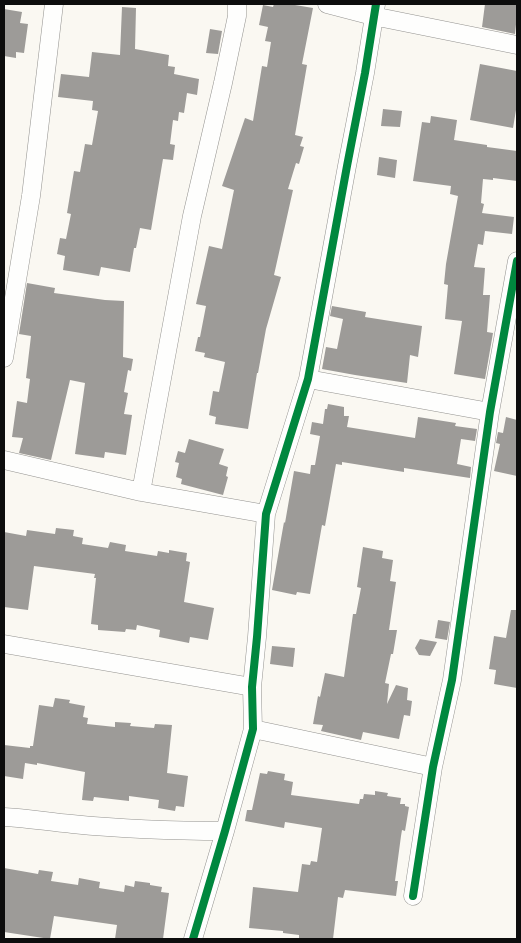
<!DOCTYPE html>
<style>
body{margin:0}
#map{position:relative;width:521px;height:943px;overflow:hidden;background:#faf8f2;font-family:"Roboto Serif",serif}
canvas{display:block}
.frame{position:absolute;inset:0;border:5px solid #0d0d0d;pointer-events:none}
</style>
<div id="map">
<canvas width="521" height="943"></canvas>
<div class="frame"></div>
</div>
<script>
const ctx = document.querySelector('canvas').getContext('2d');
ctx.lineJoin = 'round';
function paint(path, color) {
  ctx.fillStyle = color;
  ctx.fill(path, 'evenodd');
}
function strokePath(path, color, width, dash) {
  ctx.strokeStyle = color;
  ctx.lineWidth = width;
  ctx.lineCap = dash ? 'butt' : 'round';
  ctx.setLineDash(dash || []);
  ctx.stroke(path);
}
paint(new Path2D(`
 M 274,4 L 289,4 L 313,8 L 302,64 L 307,65 L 295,135 L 303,137 L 300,146 L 304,147 L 299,164 L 296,163 L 288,189 L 293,190 L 274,275 L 281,277 L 266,329 L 258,373 L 257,373 L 248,429 L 215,424 L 216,417 L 209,415 L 213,391 L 219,392 L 225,362 L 204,357 L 205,353 L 195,351 L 198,337 L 200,337 L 206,306 L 196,304 L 209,246 L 222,249 L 234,190 L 222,186 L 245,118 L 253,121 L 262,66 L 267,67 L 271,42 L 265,41 L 268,27 L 259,25 L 263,5 L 273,7 Z
 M 485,4 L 517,4 L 517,15 L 515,34 L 482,27 Z
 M 122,7 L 136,8 L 135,49 L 169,55 L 168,66 L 175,67 L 174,74 L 199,79 L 197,95 L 187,93 L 184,113 L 179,112 L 178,121 L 173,120 L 170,144 L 175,145 L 173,160 L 163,159 L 151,230 L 140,228 L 136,248 L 134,248 L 130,272 L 101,267 L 99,276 L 63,270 L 65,256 L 57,254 L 60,238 L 66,239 L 71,214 L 67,213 L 74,171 L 80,172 L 85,144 L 92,145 L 98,111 L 92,110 L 93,101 L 58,97 L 61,74 L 89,77 L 92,52 L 120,55 Z
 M 4,9 L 22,12 L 20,23 L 28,24 L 24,53 L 16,52 L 16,58 L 4,56 Z
 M 210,29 L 222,31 L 218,54 L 206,53 Z
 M 480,64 L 517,71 L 517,104 L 513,128 L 470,120 Z
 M 383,109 L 402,111 L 400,127 L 381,126 Z
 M 431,116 L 457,120 L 454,140 L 487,145 L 487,147 L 517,151 L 517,181 L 493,178 L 493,180 L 483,179 L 481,203 L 484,204 L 482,213 L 514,217 L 512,234 L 485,231 L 483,245 L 478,244 L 474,267 L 485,268 L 483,295 L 490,295 L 487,332 L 493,333 L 485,379 L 454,374 L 462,321 L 445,319 L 448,285 L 444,284 L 446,264 L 458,196 L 450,194 L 451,186 L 413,181 L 422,122 L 430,123 Z
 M 379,157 L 397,160 L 395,178 L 377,175 Z
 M 27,283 L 55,288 L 54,293 L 105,300 L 124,301 L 123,357 L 133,359 L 131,371 L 128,370 L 124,392 L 128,393 L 124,414 L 132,415 L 126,455 L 105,452 L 104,458 L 75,454 L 85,383 L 70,380 L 51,460 L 19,453 L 23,438 L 12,437 L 17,401 L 27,403 L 30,379 L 26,378 L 31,336 L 19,334 Z
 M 332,306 L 366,312 L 365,317 L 422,326 L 418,357 L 410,355 L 407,383 L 355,375 L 322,369 L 326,347 L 337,349 L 343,319 L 330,316 Z
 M 328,404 L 344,407 L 344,416 L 349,416 L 347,427 L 415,438 L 418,417 L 456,423 L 455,426 L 477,429 L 475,441 L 461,439 L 457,464 L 471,467 L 470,478 L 404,468 L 404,472 L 342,462 L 342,465 L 336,464 L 325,526 L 322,525 L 310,594 L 297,592 L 296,595 L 272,590 L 284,522 L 285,523 L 294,471 L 310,474 L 311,465 L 315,465 L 320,436 L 310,434 L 312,422 L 323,424 L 325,409 L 327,409 Z
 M 506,417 L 517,420 L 517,476 L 494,471 L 500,444 L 496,443 L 498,432 L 503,433 Z
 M 189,439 L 224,449 L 219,464 L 228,467 L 226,476 L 228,477 L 223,495 L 181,484 L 182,479 L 176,477 L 179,463 L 175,462 L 178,451 L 185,453 Z
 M 56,528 L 74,530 L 73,536 L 83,538 L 82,544 L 108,548 L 110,542 L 126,545 L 125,551 L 157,556 L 158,551 L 169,553 L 169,550 L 187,553 L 186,561 L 190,562 L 184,602 L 214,608 L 208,640 L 190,637 L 189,643 L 159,637 L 160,630 L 137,625 L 136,630 L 126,629 L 125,632 L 98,630 L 98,625 L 91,624 L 96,578 L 94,578 L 95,574 L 34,566 L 28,610 L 4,607 L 4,532 L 26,536 L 27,530 L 55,534 Z
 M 363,547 L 383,551 L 382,558 L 393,560 L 390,581 L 396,582 L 389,630 L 397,630 L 393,654 L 391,654 L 385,683 L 389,684 L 387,704 L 396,685 L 408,688 L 407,700 L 412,701 L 410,716 L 404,715 L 399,739 L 363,732 L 361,740 L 321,731 L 323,725 L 313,724 L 318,696 L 320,697 L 325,673 L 344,677 L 353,614 L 356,614 L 361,588 L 357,587 Z
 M 511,610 L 517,610 L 517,688 L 494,684 L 496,670 L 489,669 L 494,636 L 506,638 Z
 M 438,620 L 450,622 L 447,640 L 435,638 Z
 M 420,639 L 437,642 L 430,656 L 419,655 L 415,648 Z
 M 272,646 L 295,648 L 293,667 L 270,664 Z
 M 55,698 L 70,700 L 69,703 L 85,706 L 83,717 L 88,718 L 87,724 L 115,727 L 115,722 L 131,723 L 130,726 L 154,728 L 155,724 L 172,725 L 167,773 L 188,776 L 184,807 L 176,806 L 175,811 L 158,808 L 159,800 L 129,796 L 129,801 L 94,797 L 93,801 L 82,800 L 85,772 L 37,763 L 37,765 L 25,763 L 23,779 L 4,776 L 4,745 L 30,748 L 30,746 L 33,746 L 39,705 L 53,707 Z
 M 268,771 L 285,774 L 284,780 L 293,782 L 291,795 L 359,804 L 360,799 L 363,799 L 364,794 L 375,795 L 375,791 L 388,793 L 387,796 L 401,798 L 400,804 L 405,804 L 405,806 L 409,807 L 405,831 L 402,830 L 401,836 L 395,881 L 398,881 L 396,896 L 345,890 L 343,898 L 338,897 L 333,939 L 299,939 L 299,935 L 283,933 L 283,931 L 249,928 L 253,887 L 298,892 L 302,864 L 310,865 L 311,861 L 317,862 L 322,828 L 285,822 L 284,828 L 245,821 L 247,810 L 252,810 L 260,773 L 267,774 Z
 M 4,868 L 38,874 L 39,870 L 53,872 L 51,881 L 78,885 L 79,878 L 100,882 L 99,888 L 124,892 L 125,885 L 134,887 L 135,881 L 150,883 L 150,885 L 162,887 L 161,892 L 169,893 L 163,939 L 115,939 L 117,925 L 54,916 L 50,939 L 4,932 Z`), '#9d9b98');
const street = new Path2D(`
 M 327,4 L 373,16 L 517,45
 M 4,358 L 31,196 L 54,4
 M 308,379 L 490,412
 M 4,460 L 141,492 L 266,514
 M 141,492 L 192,216 L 223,83 L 237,16 L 237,4
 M 4,644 L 252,687
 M 253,729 L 433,767
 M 4,817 C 27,818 49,822 72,824 C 122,829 175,831 225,831
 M 413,896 L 433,767 L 452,680 L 490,412 L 517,261
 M 193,939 L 225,831 L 253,729 L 252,687 L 257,637 L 266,514 L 308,379 L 347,166 L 365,73 L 376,4`);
strokePath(street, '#949390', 19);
strokePath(street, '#fefefd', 18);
strokePath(new Path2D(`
 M 413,896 L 433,767 L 452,680 L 490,412 L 517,261
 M 193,939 L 225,831 L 253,729 L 252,687 L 257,637 L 266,514 L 308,379 L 347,166 L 365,73 L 376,4`), '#00873e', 8);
</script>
